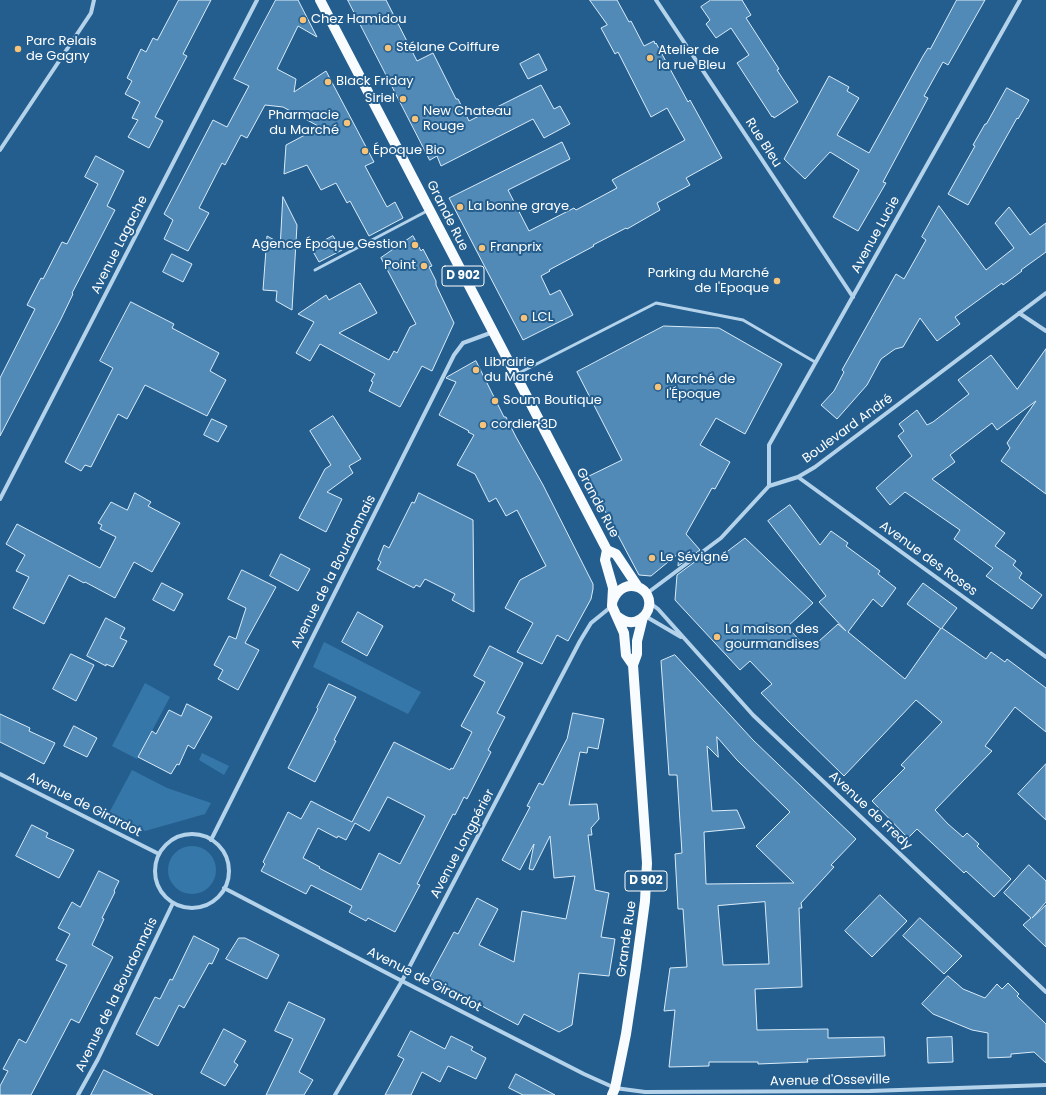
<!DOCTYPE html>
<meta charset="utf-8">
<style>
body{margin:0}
canvas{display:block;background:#245e8e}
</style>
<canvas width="1046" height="1095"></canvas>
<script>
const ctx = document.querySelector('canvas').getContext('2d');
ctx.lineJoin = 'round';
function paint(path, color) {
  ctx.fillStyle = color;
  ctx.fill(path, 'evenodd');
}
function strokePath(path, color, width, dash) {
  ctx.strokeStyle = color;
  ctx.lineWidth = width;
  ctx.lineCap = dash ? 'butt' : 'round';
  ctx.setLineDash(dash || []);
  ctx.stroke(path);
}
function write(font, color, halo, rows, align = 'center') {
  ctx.font = font + ' Poppins,sans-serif';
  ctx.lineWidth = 4;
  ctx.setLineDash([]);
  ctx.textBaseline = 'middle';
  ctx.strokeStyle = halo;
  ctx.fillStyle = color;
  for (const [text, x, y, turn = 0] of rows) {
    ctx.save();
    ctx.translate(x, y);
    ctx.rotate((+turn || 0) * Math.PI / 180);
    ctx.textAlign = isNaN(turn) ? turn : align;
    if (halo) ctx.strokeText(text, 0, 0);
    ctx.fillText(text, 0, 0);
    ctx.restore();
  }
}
paint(new Path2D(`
 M 324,642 L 421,692 L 408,714 L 313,667 Z
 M 145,683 L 170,697 L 137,759 L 112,746 Z
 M 202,753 L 229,766 L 224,775 L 199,760 Z
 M 132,770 L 167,788 L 211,803 L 205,814 L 145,831 L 109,813 Z
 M168 870a24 24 0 1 1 48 0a24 24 0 1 1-48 0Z`), '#3577a9');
const building = new Path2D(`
 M 179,0 L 211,0 L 183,54 L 187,56 L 155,117 L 163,121 L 149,148 L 128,137 L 138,120 L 132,118 L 140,102 L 125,94 L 132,81 L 127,78 L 141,49 L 146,52 L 153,38 L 157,40 Z
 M 276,0 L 298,0 L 317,37 L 298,26 L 277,69 L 296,79 L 294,92 L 326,71 L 374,162 L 365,166 L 387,207 L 395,202 L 403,218 L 369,236 L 350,201 L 347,203 L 336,183 L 321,190 L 307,165 L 284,174 L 286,145 L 320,127 L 283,107 L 265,105 L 247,138 L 241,135 L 225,165 L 222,163 L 199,208 L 209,213 L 188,251 L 164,239 L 173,220 L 164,214 L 213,120 L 227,127 L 249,86 L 234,79 Z
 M 348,0 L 386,0 L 417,61 L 433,53 L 456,99 L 458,99 L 469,121 L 541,85 L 554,109 L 560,106 L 570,124 L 544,138 L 533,119 L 441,166 L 437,156 L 430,160 Z
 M 590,0 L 617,0 L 629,22 L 631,21 L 644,46 L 654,41 L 655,44 L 656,43 L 688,102 L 690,100 L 722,158 L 686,178 L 690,185 L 657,203 L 660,210 L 627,229 L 626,228 L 593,245 L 594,246 L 549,270 L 550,271 L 541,276 L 550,295 L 560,290 L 573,315 L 523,340 L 449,198 L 562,142 L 570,159 L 508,190 L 529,231 L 574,208 L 576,210 L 617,188 L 612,180 L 685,140 L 667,108 L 651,117 L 618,52 L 615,54 L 601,28 L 607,25 Z
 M 711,0 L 742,0 L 751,15 L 746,18 L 779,69 L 777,70 L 798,102 L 774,118 L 773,116 L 772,117 L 737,63 L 749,55 L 731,28 L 716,38 L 706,24 L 710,20 L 701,7 Z
 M 957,0 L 985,0 L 948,65 L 943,62 L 924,96 L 928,98 L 883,182 L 886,183 L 858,231 L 833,217 L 859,170 L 830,152 L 805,179 L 784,159 L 829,76 L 849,87 L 847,91 L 859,98 L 837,135 L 869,153 L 923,56 L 928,48 L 930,49 Z
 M 539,54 L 547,70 L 528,79 L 520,64 Z
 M 1007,88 L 1029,100 L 1018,119 L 1017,118 L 968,205 L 948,194 L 975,146 L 973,145 L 985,124 L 986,124 Z
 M 96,156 L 124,171 L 107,206 L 115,210 L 72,293 L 73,294 L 61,319 L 0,436 L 0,378 L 35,309 L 27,305 L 41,278 L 43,279 L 62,242 L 67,244 L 98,184 L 85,177 Z
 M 283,197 L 297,225 L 292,310 L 276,301 L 277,291 L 263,290 L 267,236 L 280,243 Z
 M 939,206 L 986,270 L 1014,248 L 995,223 L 1009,207 L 1030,235 L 1046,223 L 1046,252 L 1021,270 L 1022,271 L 1003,285 L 1002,283 L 955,317 L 960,324 L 937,341 L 920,318 L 903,347 L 895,349 L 881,359 L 867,385 L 837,419 L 821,405 L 834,391 L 844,372 L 842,370 L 896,274 L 904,279 L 926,240 L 922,237 Z
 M 333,236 L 342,250 L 319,262 L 311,248 Z
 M 413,236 L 421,251 L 423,249 L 432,266 L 429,267 L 436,281 L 436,285 L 454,323 L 432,371 L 422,366 L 400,407 L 369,391 L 373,382 L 371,381 L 375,374 L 320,344 L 310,361 L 296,353 L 314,322 L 298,314 L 326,295 L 329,300 L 360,283 L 377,313 L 339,333 L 389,360 L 394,351 L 397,353 L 410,327 L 416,324 L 381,258 Z
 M 172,254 L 192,264 L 183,282 L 163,272 Z
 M 131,302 L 174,324 L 172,328 L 219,353 L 210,371 L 226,380 L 207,416 L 145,385 L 127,419 L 118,414 L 91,467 L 85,465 L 81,471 L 65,462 L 113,368 L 100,361 Z
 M 664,326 L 719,328 L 782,364 L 745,434 L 716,418 L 700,445 L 730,462 L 715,489 L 712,488 L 686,534 L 700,550 L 678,566 L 679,553 L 651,576 L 639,575 L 587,477 L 622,460 L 577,372 Z
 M 1046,349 L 1046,494 L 1001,461 L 1010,448 L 1007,443 L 1036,401 L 997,430 L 992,423 L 950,455 L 955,462 L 932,479 L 1005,533 L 995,546 L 1016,561 L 1013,565 L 1022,573 L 1019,578 L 1042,595 L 1032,609 L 986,576 L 993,568 L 954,539 L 960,530 L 905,492 L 890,505 L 876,488 L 912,456 L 898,436 L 904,431 L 899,424 L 917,410 L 927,425 L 933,422 L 969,394 L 958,380 L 991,355 L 1017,389 Z
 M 476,361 L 504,417 L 506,417 L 516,437 L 543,485 L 593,584 L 593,589 L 591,599 L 568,641 L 557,635 L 542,664 L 517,652 L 533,623 L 505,608 L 520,580 L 546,566 L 517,510 L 506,516 L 496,498 L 489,502 L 475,474 L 457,465 L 474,435 L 468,432 L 469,431 L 439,415 L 456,382 L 446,378 L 447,377 Z
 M 333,416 L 361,459 L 349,466 L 353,473 L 327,492 L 342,499 L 326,532 L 299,518 L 325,469 L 331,465 L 310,431 Z
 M 212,419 L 227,426 L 218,442 L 204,435 Z
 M 135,493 L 151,502 L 148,506 L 180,523 L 152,572 L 134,562 L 115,598 L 85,582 L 84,583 L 69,575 L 44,624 L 13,608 L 29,577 L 16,571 L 25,555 L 6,544 L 17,524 L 100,568 L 116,537 L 100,529 L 102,525 L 98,523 L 111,502 L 127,510 Z
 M 419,493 L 473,520 L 474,612 L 452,600 L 455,594 L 425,579 L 420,587 L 416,585 L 414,588 L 377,569 L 381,562 L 378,560 L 384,545 L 389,548 L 412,502 L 414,503 Z
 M 790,505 L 820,545 L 831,531 L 848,543 L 846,546 L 880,571 L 878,574 L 896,588 L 882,607 L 873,599 L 848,632 L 905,679 L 941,628 L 941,629 L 907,604 L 923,583 L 957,608 L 942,628 L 986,659 L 991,652 L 1005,662 L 1007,659 L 1046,688 L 1046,732 L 1015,707 L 985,746 L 992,751 L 935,810 L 948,824 L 963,837 L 967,833 L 979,844 L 977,846 L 1011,879 L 994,897 L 966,871 L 964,873 L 917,829 L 908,838 L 872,801 L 905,768 L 901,765 L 942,722 L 916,700 L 844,776 L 789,722 L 761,693 L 772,684 L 750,661 L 740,670 L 675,600 L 677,575 L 704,555 L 712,563 L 745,538 L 813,603 L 787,627 L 809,650 L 838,624 L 846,631 L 819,602 L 826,596 L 768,521 Z
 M 281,554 L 310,569 L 298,591 L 270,576 Z
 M 242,570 L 276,587 L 245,643 L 259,650 L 238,690 L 218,679 L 223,670 L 214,665 L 229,636 L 236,639 L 246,608 L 228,599 Z
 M 162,583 L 183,594 L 174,611 L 153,600 Z
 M 358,612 L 383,626 L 367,656 L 342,642 Z
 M 106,618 L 125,628 L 120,638 L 127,641 L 113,667 L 106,664 L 106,666 L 87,656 Z
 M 490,646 L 523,663 L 497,713 L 505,717 L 488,750 L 491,752 L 467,799 L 464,797 L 455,815 L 453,814 L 417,884 L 420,885 L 395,932 L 368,918 L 366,921 L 349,912 L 352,906 L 311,885 L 306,894 L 261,871 L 265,864 L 263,862 L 288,812 L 301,819 L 311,801 L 352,822 L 394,742 L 450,770 L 451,768 L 453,769 L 472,732 L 461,726 L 485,682 L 474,676 ZM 388,797 L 425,816 L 400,864 L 379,853 L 361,890 L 319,868 L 320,867 L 303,858 L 318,828 L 337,838 L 338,836 L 346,840 L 355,823 L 369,831 Z
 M 71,654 L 94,665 L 76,701 L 53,689 Z
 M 675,655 L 753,740 L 856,839 L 831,865 L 834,867 L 801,903 L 802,908 L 799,908 L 802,987 L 755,989 L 757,1030 L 828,1029 L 828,1038 L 884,1037 L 885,1056 L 807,1059 L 808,1062 L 758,1064 L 758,1062 L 709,1062 L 709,1066 L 669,1067 L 675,1010 L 664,1011 L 670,968 L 687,967 L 683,909 L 678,909 L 675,854 L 682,853 L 677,775 L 669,775 L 661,661 ZM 717,737 L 737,760 L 790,812 L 756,846 L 794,883 L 706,884 L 704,832 L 745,828 L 737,810 L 712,811 L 707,746 L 718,757 ZM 765,902 L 769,964 L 723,965 L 718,906 Z
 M 329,684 L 356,697 L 334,740 L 336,741 L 315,782 L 288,768 L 318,709 L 317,708 Z
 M 187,704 L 212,717 L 194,749 L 188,745 L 179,765 L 177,764 L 171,774 L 138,757 L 152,731 L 156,734 L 169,710 L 181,716 Z
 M 573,713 L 604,719 L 598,749 L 588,747 L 587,753 L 580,752 L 569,805 L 597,804 L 599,819 L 591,828 L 592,835 L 588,835 L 595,890 L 609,893 L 601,937 L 615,939 L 609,976 L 579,973 L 572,1025 L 559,1032 L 524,1014 L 518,1025 L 429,978 L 454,932 L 458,934 L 477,898 L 498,909 L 479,945 L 514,962 L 522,911 L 566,919 L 575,876 L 554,878 L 550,836 L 533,870 L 529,869 L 534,844 L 520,870 L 502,860 L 530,807 L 527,806 L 539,783 L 543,785 L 567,739 Z
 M 0,714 L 30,728 L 29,731 L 55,743 L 44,764 L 0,742 Z
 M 74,726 L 97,738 L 87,757 L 64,746 Z
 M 1046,764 L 1046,820 L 1018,794 Z
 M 32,825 L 48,833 L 46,837 L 74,850 L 59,878 L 16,856 Z
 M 1029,865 L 1046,881 L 1046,902 L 1032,918 L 1046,905 L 1046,947 L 1023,925 L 1031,918 L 1004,893 Z
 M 99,871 L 119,881 L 114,891 L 115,892 L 102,918 L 104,919 L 92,945 L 113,957 L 79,1023 L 71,1019 L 31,1095 L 0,1095 L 0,1086 L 8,1071 L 3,1069 L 19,1039 L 26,1043 L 67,965 L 56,960 L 70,934 L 58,928 L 72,902 L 80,907 Z
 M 880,895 L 907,921 L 872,957 L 845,931 Z
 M 920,918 L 962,956 L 944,974 L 903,936 Z
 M 194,936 L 219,949 L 212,964 L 209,963 L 184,1008 L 179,1005 L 158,1046 L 136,1034 L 155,997 L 160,999 L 170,979 L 172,980 Z
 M 239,938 L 245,938 L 279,955 L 267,979 L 226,959 Z
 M 948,976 L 963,989 L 985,998 L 997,984 L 1002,989 L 1008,983 L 1019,994 L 1017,996 L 1046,1024 L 1046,1063 L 1034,1052 L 1011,1054 L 1011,1057 L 988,1058 L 988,1033 L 972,1030 L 933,1014 L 922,1004 Z
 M 289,1002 L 325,1019 L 299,1072 L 313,1080 L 304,1095 L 266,1095 L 293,1039 L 275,1031 Z
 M 224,1029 L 246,1041 L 234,1062 L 238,1065 L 225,1086 L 201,1073 Z
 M 411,1031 L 445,1049 L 451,1036 L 473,1047 L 471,1050 L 486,1058 L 476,1079 L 448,1066 L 440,1082 L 422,1072 L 411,1095 L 385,1095 L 404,1059 L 398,1056 Z
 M 952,1037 L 953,1062 L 928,1063 L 927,1038 Z
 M 104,1070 L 153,1095 L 91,1095 Z
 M 516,1074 L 555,1095 L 523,1095 L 509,1088 Z`);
paint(building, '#518ab7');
strokePath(building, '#d9ebf8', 1);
strokePath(new Path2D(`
 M 315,270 L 427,211
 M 517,374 L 656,303 L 743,320 L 815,362`), '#b4d3eb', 3);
strokePath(new Path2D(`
 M 656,0 L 853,297
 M 0,150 L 91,13 L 94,0
 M 1019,313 L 1046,331
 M 798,477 L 1046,657
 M 769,486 L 769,445 L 1020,0
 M 0,499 L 257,0
 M 646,594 L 721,538 L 769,486 L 798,477 L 815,467 L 1046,293
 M 650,603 L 658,609 L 753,715 L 1046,992
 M 645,616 L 681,637
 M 0,774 L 159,854
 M155 871a37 37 0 1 1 74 0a37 37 0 1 1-74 0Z
 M 211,840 L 454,355 L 463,343 L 493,332
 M 224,888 L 402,981 L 584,1074 L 615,1088 L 645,1092 L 870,1091 L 1046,1085
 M 78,1095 L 98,1059 L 173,903
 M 335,1095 L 402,981 L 580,641 L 591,623 L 612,606`), '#b4d3eb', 4);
strokePath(new Path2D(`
 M 320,0 L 607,550 L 605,560 L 613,588 L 612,606 L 624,633 L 626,655 L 633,665
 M 607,550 L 616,554 L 638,587
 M 613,600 C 624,574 656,588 648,610 C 646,615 642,619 637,621 C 630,624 623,621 617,616
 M 612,1095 L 615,1088 L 626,1034 L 636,968 L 645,901 L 647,863 L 633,665 L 637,654 L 637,641 L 643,617`), '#f9fcff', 10);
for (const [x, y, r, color] of [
 [303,20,4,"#f6c378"],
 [388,48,4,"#f6c378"],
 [18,49,4,"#f6c378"],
 [650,58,4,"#f6c378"],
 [328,82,4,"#f6c378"],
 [403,99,4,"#f6c378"],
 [415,119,4,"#f6c378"],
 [347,123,4,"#f6c378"],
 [365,151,4,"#f6c378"],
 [460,207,4,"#f6c378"],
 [415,245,4,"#f6c378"],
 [482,248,4,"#f6c378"],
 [424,266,4,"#f6c378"],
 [777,281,4,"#f6c378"],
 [524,318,4,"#f6c378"],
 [476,370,4,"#f6c378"],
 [658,387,4,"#f6c378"],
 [495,401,4,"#f6c378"],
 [483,425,4,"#f6c378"],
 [652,558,4,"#f6c378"],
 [717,637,4,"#f6c378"]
]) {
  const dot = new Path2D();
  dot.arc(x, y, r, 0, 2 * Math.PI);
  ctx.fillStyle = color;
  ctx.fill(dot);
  strokePath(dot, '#245e8e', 1.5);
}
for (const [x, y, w] of [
 [463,276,42],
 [646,881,42]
]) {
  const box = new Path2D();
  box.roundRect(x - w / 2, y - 10, w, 20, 3);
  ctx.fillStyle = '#245e8e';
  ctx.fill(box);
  strokePath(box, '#fff', 1);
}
write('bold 12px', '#fff', null, [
 ["D 902",463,276],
 ["D 902",646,881]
]);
write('13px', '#fff', '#245e8e', [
 ["Chez Hamidou",311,20],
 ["Parc Relais",26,42],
 ["de Gagny",26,57],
 ["Stélane Coiffure",396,48],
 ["Atelier de",658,51],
 ["la rue Bleu",658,66],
 ["Black Friday",336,82],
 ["Siriel",395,99,"right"],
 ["New Chateau",423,112],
 ["Rouge",423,127],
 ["Pharmacie",339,116,"right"],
 ["du Marché",339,131,"right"],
 ["Époque Bio",373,151],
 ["La bonne graye",468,207],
 ["Agence Époque Gestion",407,245,"right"],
 ["Franprix",490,248],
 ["Point",416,266,"right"],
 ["Parking du Marché",769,274,"right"],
 ["de l'Epoque",769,289,"right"],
 ["LCL",532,318],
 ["Librairie",484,363],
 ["du Marché",484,378],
 ["Marché de",666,380],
 ["l'Époque",666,395],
 ["Soum Boutique",503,401],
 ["cordier 3D",491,425],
 ["Le Sévigné",660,558],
 ["La maison des",725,630],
 ["gourmandises",725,645]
], 'left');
write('13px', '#fff', '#245e8e', [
 ["Rue Bleu",763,143,57],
 ["Grande Rue",447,216,63],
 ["Avenue Lucie",876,235,-61],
 ["Avenue Lagache",120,245,-63],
 ["Boulevard André",848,429,-36],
 ["Grande Rue",597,503,62],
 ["Avenue des Roses",928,559,36],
 ["Avenue de la Bourdonnais",334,572,-63],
 ["Avenue de Girardot",84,805,27],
 ["Avenue de Fredy",870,811,43],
 ["Avenue Longpérier",463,844,-62],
 ["Grande Rue",627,939,-82],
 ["Avenue de Girardot",424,980,27],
 ["Avenue de la Bourdonnais",117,995,-64],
 ["Avenue d'Osseville",830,1081,-1]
]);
</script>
